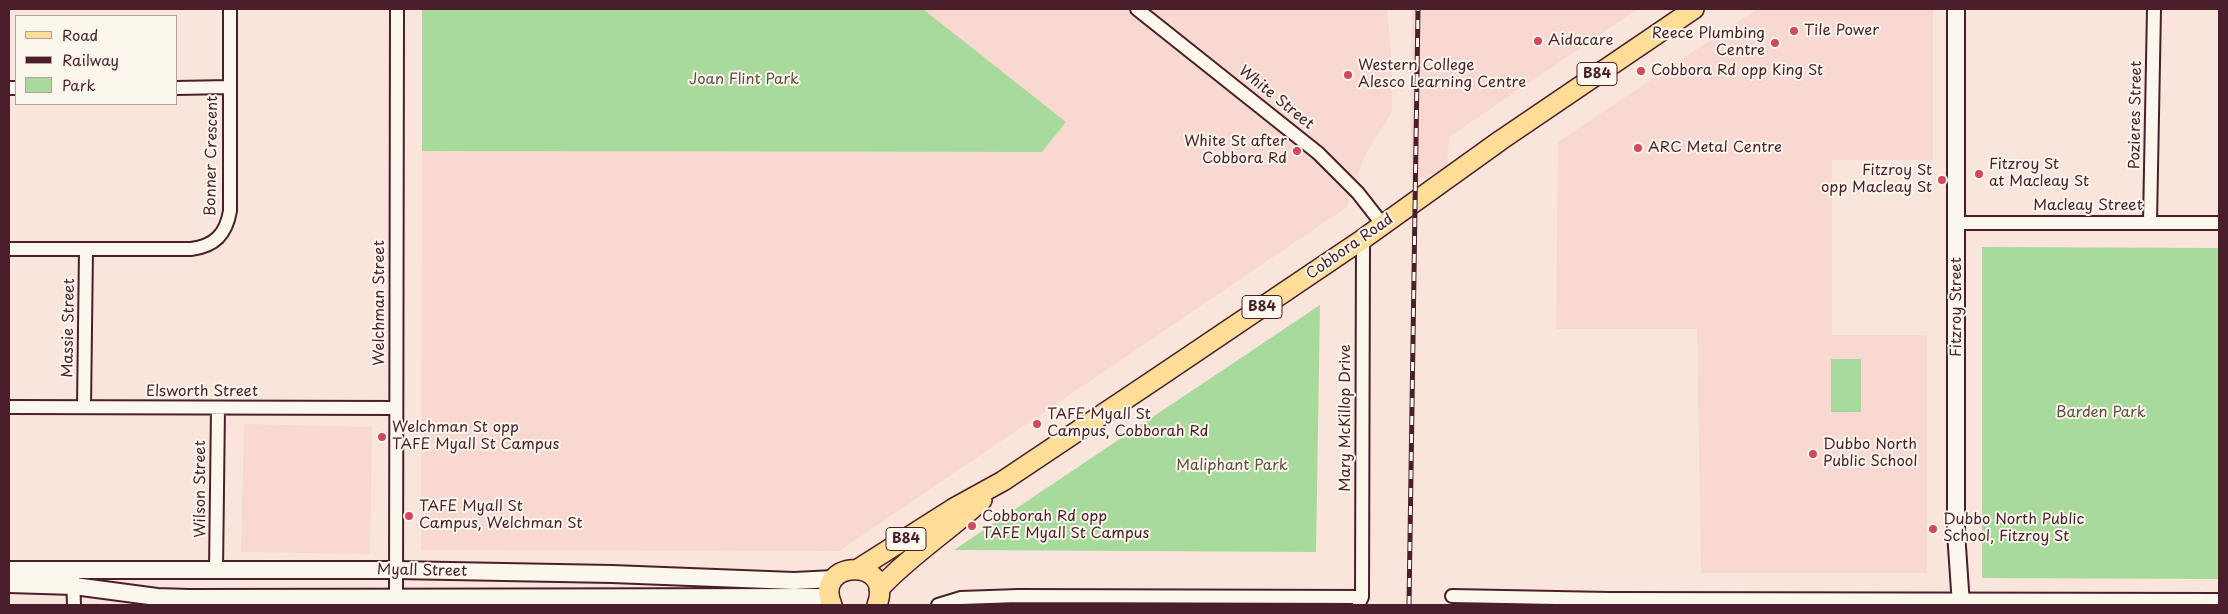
<!DOCTYPE html>
<style>
body{margin:0}
#map{position:relative;width:2228px;height:614px;overflow:hidden;background:#fae5dc;font-family:"Playpen Sans",sans-serif}
canvas{display:block}
.frame{position:absolute;inset:0;border:10px solid #4a1f2b;pointer-events:none}
.legend{position:absolute;left:15px;top:15px;width:162px;height:90px;box-sizing:border-box;background:#fbf7ec;border:1px solid #b4a19f;margin:0;padding:6px 9px;list-style:none;font-size:15px;color:#4a1f2b}
.legend li{display:flex;align-items:center;gap:10px;height:25px}
.legend b{width:25px;border:1px solid #b4a19f}
</style>
<div id="map">
<canvas width="2228" height="614"></canvas>
<div class="frame"></div>
<ul class="legend">
<li><b style="height:6px;background:#fedd96"></b>Road</li>
<li><b style="height:6px;background:#4a1f2b"></b>Railway</li>
<li><b style="height:14px;background:#a8da9b"></b>Park</li>
</ul>
</div>
<script>
const ctx = document.querySelector('canvas').getContext('2d');
ctx.lineJoin = 'round';
function paint(path, color) {
  ctx.fillStyle = color;
  ctx.fill(path, 'evenodd');
}
function strokePath(path, color, width, dash) {
  ctx.strokeStyle = color;
  ctx.lineWidth = width;
  ctx.lineCap = dash ? 'butt' : 'round';
  ctx.setLineDash(dash || []);
  ctx.stroke(path);
}
function write(font, color, halo, rows, align = 'center') {
  ctx.font = font + ' "Playpen Sans",sans-serif';
  ctx.lineWidth = 4;
  ctx.setLineDash([]);
  ctx.textBaseline = 'middle';
  ctx.strokeStyle = halo;
  ctx.fillStyle = color;
  for (const [text, x, y, turn = 0] of rows) {
    ctx.save();
    ctx.translate(x, y);
    ctx.rotate((+turn || 0) * Math.PI / 180);
    ctx.textAlign = isNaN(turn) ? turn : align;
    if (halo) ctx.strokeText(text, 0, 0);
    ctx.fillText(text, 0, 0);
    ctx.restore();
  }
}
paint(new Path2D(`
 M 923,9 L 1387,9 L 1392,63 L 1392,112 L 1364,157 L 1347,207 L 839,551 L 421,550 L 422,151 L 1042,152 L 1066,122 Z
 M 1412,9 L 1638,9 L 1449,137 L 1447,166 L 1432,175 L 1410,179 Z
 M 1757,9 L 1933,9 L 1933,160 L 1832,160 L 1832,335 L 1927,335 L 1927,573 L 1701,573 L 1697,329 L 1556,329 L 1558,142 Z
 M 244,424 L 372,427 L 370,554 L 241,552 Z`), '#f9d8d1');
paint(new Path2D(`
 M 422,9 L 923,9 L 1066,122 L 1042,152 L 422,151 Z
 M 1982,247 L 2219,248 L 2219,579 L 1982,578 Z
 M 1320,305 L 1316,552 L 954,550 Z
 M 1831,359 L 1861,359 L 1861,412 L 1831,412 Z`), '#a8da9b');
const street = new Path2D(`
 M 1137,9 L 1318,153 L 1358,193 L 1383,225
 M 9,88 L 16,88
 M 176,88 L 230,87
 M 2150,222 L 2154,9
 M 1957,223 L 2219,223
 M 9,249 L 191,249 C 215,246 226,234 230,211 L 230,9
 M 9,407 L 396,408
 M 84,407 L 86,250
 M 216,570 L 218,408
 M 73,578 L 74,605
 M 1452,596 L 1609,599 L 2219,600
 M 396,598 L 397,9
 M 1359,603 L 1362,597 L 1363,239
 M 938,605 L 961,598 L 1018,596 L 1362,597`);
const secondary = new Path2D(`
 M 1956,9 L 1956,532 L 1961,605
 M 9,570 L 396,570 L 612,574 L 794,581 L 834,579
 M 9,584 L 74,586 L 157,597 L 189,598 L 829,597`);
const primary = new Path2D(`
 M 858,569 L 954,508 L 1003,481 L 1160,376 L 1363,239 L 1501,140 L 1694,9
 M 879,589 C 909,556 949,531 982,500
 M 832,605 C 812,560 895,556 877,605`);
strokePath(street, '#4a1f2b', 16);
strokePath(secondary, '#4a1f2b', 20);
strokePath(primary, '#4a1f2b', 22);
strokePath(street, '#fbf7ec', 12);
strokePath(secondary, '#fbf7ec', 16);
strokePath(primary, '#fedd96', 19);
const rail = new Path2D(`
 M 1409,605 L 1418,9`);
strokePath(rail, '#4a1f2b', 5);
strokePath(rail, '#fbf7ec', 3, [9]);
for (const [x, y, r, color] of [
 [1794,31,5,"#d1495b"],
 [1538,41,5,"#d1495b"],
 [1775,43,5,"#d1495b"],
 [1641,71,5,"#d1495b"],
 [1348,75,5,"#d1495b"],
 [1638,148,5,"#d1495b"],
 [1297,151,5,"#d1495b"],
 [1979,174,5,"#d1495b"],
 [1942,180,5,"#d1495b"],
 [1037,424,5,"#d1495b"],
 [382,437,5,"#d1495b"],
 [1813,454,5,"#d1495b"],
 [409,516,5,"#d1495b"],
 [972,526,5,"#d1495b"],
 [1933,529,5,"#d1495b"]
]) {
  const dot = new Path2D();
  dot.arc(x, y, r, 0, 2 * Math.PI);
  ctx.fillStyle = color;
  ctx.fill(dot);
  strokePath(dot, '#fbf7ec', 2);
}
for (const [x, y, w] of [
 [1597,74,40],
 [1262,307,40],
 [906,539,40]
]) {
  const box = new Path2D();
  box.roundRect(x - w / 2, y - 11.5, w, 23, 4);
  ctx.fillStyle = '#fbf7ec';
  ctx.fill(box);
  strokePath(box, '#4a1f2b', 1);
}
write('bold 14px', '#4a1f2b', null, [
 ["B84",1597,74],
 ["B84",1262,307],
 ["B84",906,539]
]);
write('15px', '#4a1f2b', '#fbf7ec', [
 ["Tile Power",1804,31],
 ["Reece Plumbing",1765,34,"right"],
 ["Centre",1765,51,"right"],
 ["Aidacare",1548,41],
 ["Western College",1358,66],
 ["Alesco Learning Centre",1358,83],
 ["Cobbora Rd opp King St",1651,71],
 ["White St after",1287,142,"right"],
 ["Cobbora Rd",1287,159,"right"],
 ["ARC Metal Centre",1648,148],
 ["Fitzroy St",1989,165],
 ["at Macleay St",1989,182],
 ["Fitzroy St",1932,171,"right"],
 ["opp Macleay St",1932,188,"right"],
 ["TAFE Myall St",1047,415],
 ["Campus, Cobborah Rd",1047,432],
 ["Welchman St opp",392,428],
 ["TAFE Myall St Campus",392,445],
 ["Dubbo North",1823,445],
 ["Public School",1823,462],
 ["TAFE Myall St",419,507],
 ["Campus, Welchman St",419,524],
 ["Cobborah Rd opp",982,517],
 ["TAFE Myall St Campus",982,534],
 ["Dubbo North Public",1943,520],
 ["School, Fitzroy St",1943,537]
], 'left');
write('15px', '#624e47', '#fbf7ec', [
 ["Joan Flint Park",744,80],
 ["Barden Park",2101,413],
 ["Maliphant Park",1232,466]
]);
write('15px', '#4a1f2b', '#fbf7ec', [
 ["White Street",1276,98,39],
 ["Pozieres Street",2136,115,-89],
 ["Bonner Crescent",212,156,-89],
 ["Macleay Street",2088,206],
 ["Cobbora Road",1350,247,-35],
 ["Welchman Street",380,303,-90],
 ["Fitzroy Street",1957,307,-90],
 ["Massie Street",69,328,-89],
 ["Elsworth Street",202,392],
 ["Mary McKillop Drive",1346,418,-90],
 ["Wilson Street",201,489,-90],
 ["Myall Street",422,571,1]
]);
</script>
